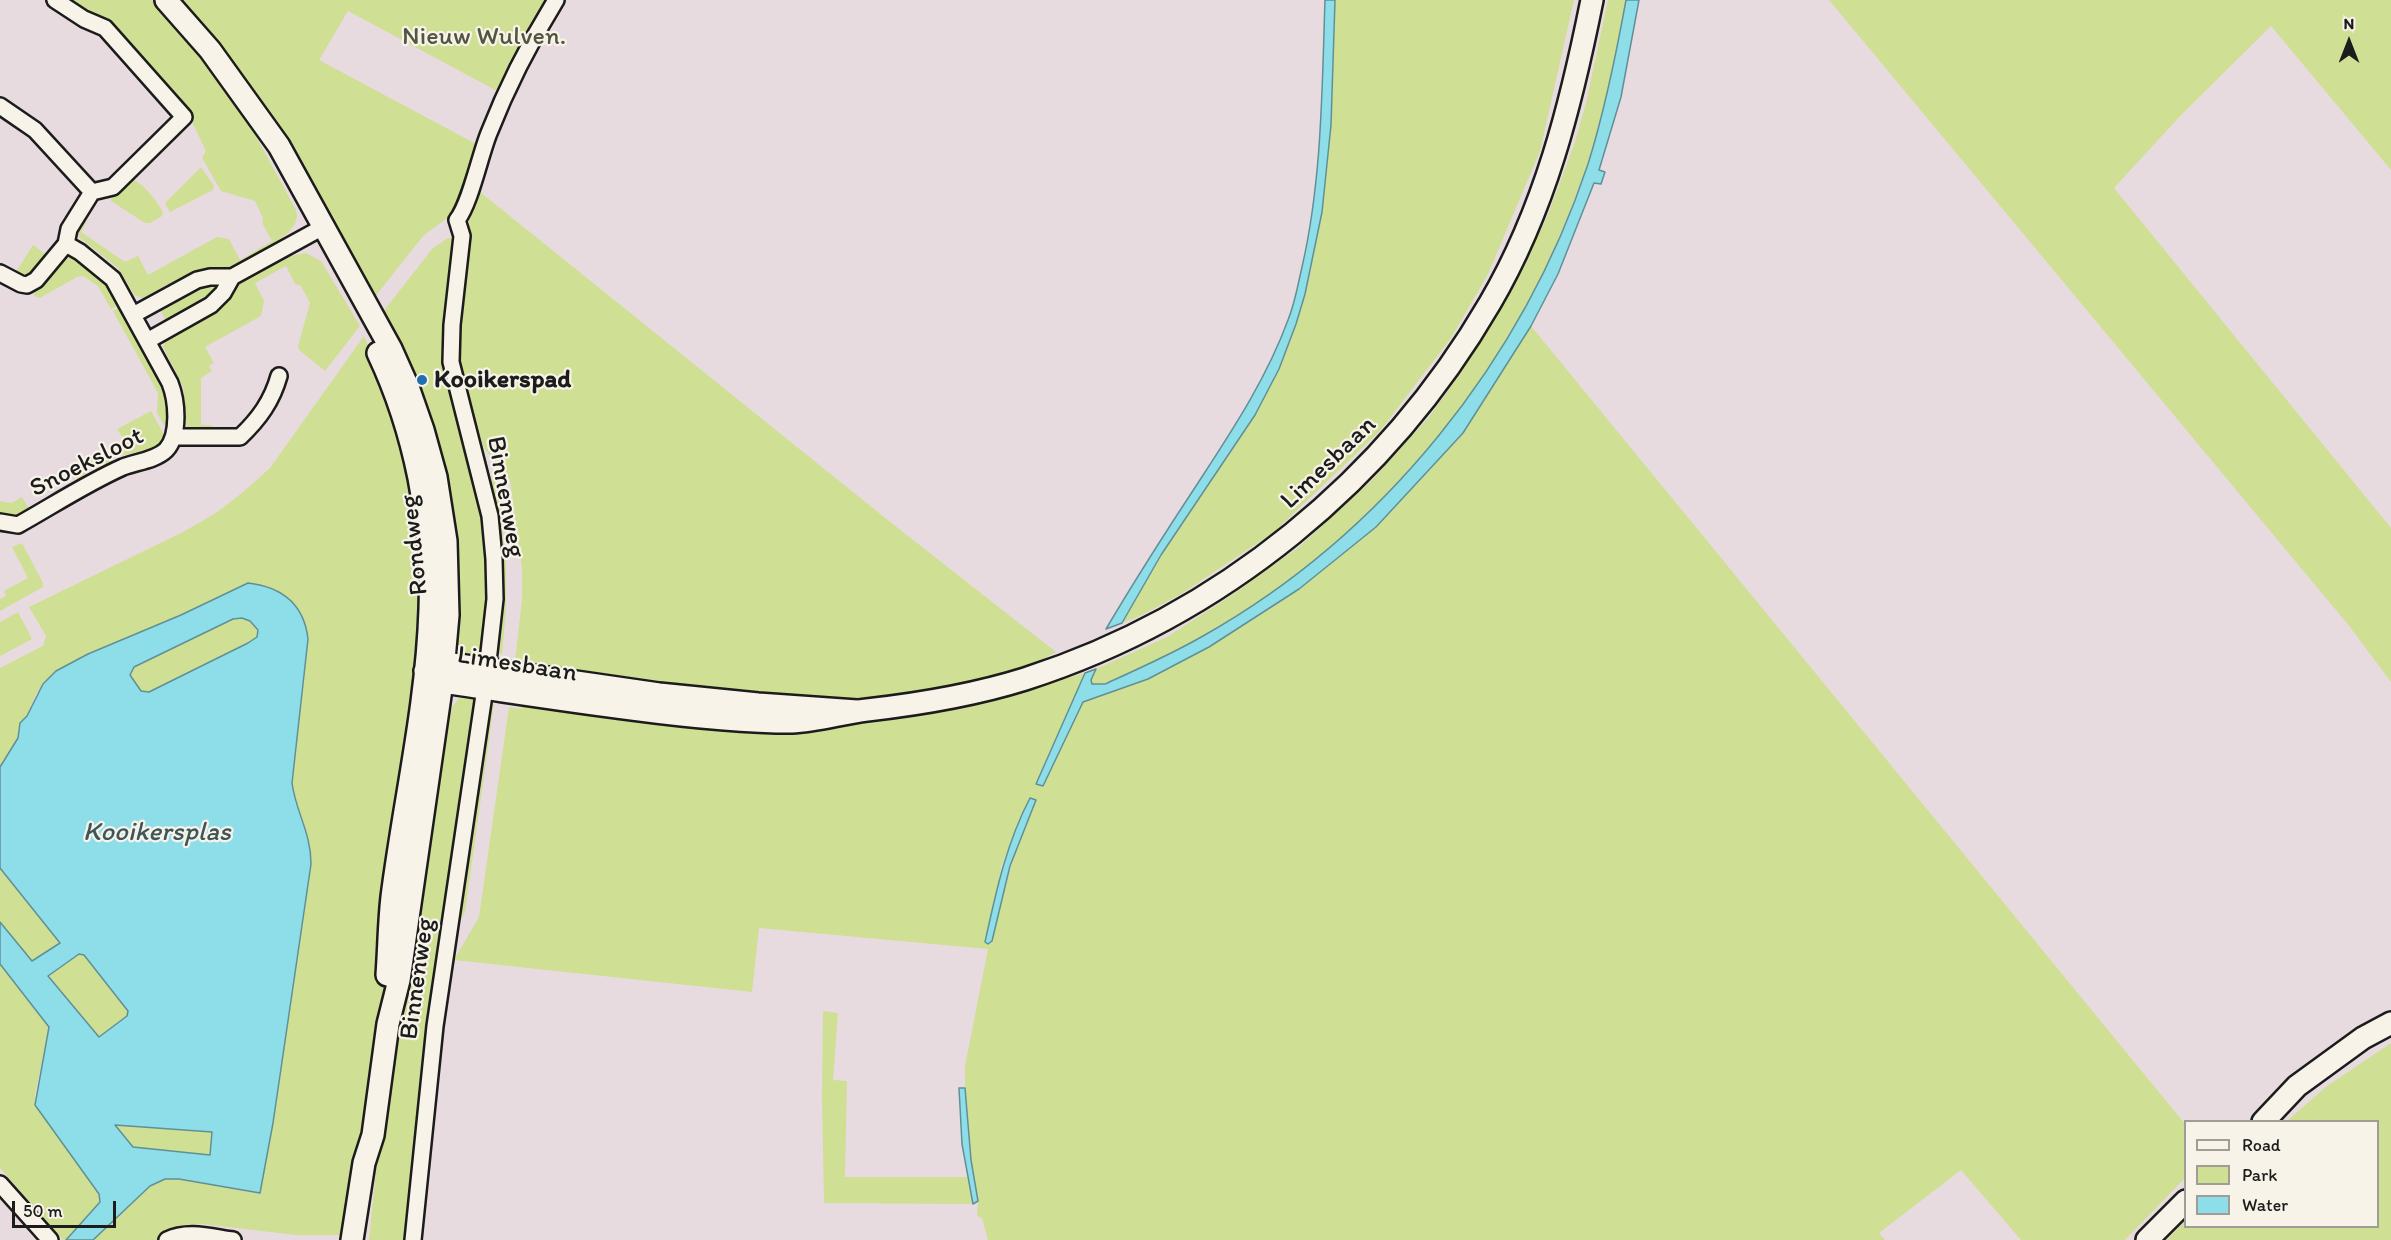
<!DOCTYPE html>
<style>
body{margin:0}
#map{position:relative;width:2391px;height:1240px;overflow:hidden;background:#e8dbe0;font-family:Itim,sans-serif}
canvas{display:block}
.legend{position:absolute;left:2184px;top:1120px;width:195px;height:108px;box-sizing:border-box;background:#f7f3e8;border:2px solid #9f9d96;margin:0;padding:8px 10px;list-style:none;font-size:18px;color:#1c1c1c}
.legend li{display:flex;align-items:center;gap:12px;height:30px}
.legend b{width:30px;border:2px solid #9f9d96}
.north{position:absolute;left:2319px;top:12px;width:60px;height:60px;-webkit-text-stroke:4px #f7f3e8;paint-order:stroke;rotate:0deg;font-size:16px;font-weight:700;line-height:24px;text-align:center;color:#1c1c1c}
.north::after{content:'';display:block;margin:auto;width:21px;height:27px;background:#1c1c1c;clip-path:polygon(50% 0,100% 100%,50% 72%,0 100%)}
.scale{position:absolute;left:12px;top:1201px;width:104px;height:27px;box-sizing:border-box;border:3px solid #1c1c1c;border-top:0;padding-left:8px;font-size:18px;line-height:21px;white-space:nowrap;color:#1c1c1c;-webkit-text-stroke:4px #f7f3e8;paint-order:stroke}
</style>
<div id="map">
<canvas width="2391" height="1240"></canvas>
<ul class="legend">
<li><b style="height:8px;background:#f7f3e8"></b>Road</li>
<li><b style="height:16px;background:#cfdf93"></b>Park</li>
<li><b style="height:16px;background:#8edee9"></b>Water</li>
</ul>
<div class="north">N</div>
<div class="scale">50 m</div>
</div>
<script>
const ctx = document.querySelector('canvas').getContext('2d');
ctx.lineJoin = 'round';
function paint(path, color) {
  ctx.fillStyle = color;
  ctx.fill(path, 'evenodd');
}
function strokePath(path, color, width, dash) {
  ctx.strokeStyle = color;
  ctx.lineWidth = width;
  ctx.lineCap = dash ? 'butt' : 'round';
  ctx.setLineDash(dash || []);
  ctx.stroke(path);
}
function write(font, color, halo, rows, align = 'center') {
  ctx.font = font + ' Itim,sans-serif';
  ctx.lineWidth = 4.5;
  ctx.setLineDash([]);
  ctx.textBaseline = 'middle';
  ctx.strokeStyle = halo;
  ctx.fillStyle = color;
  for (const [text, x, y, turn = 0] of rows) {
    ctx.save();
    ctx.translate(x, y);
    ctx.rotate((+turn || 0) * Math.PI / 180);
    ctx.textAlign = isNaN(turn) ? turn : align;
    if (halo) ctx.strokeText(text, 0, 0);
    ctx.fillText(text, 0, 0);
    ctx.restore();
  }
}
paint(new Path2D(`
 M 72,0 L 156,0 L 175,20 L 244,114 L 296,210 L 297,216 L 295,224 L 288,233 L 249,261 L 229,271 L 194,273 L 169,286 L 167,284 L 145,299 L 134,295 L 118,268 L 79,237 L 78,232 L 85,221 L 87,222 L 81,232 L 125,262 L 138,256 L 148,275 L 217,237 L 229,239 L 240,260 L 272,241 L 262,223 L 263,218 L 255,201 L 221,191 L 202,158 L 206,151 L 190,118 L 133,53 L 136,49 L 120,31 L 116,34 L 98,16 L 88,9 L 84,15 L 70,4 Z
 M 179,0 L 549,0 L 499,92 L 348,11 L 319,60 L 478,145 L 459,209 L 423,236 L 371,302 Z
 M 1335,0 L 1574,0 L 1540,151 L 1488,274 L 1451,338 L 1380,431 L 1274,532 L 1181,594 L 1142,615 L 1122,623 L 1161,555 L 1279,369 L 1296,324 L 1305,294 L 1322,212 L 1332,105 Z
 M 1608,0 L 1626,0 C 1615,55 1606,112 1587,165 C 1560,242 1524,320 1477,387 C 1403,491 1304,582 1192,642 C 1176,651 1105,689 1092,684 L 1091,680 L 1096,669 L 1167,637 L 1232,595 L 1299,547 L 1371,481 L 1429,417 L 1461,372 L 1512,286 L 1547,217 L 1574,145 L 1586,103 Z
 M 1829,0 L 2391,0 L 2391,170 L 2271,26 L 2182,114 L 2114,188 L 2391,528 L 2391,682 L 2350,627 Z
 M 201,167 L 214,186 L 213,190 L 170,212 L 165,203 Z
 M 129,178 C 143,182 156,200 163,212 L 162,216 L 150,223 L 145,223 L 111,201 L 112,194 L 113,193 L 116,196 L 123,189 L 120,186 Z
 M 475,188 L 889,521 L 1056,652 L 1036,663 L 991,676 L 919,694 L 850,704 L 777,698 L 515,661 L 522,600 L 522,569 L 510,480 L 484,448 L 456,360 L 467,228 Z
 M 448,238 L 453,239 L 453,245 L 445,314 L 445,364 L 479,493 L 487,540 L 488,593 L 484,661 C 468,657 460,653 453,637 L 379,317 L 433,248 Z
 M 33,245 L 47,255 L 30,279 L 14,275 Z
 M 306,253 L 321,261 L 360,326 L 325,371 L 299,350 L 298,346 L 310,303 L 301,286 L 295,284 L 286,266 L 255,283 L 264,301 L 261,316 L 205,347 L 214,363 L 209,366 L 212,371 L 201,378 L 201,425 L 212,425 L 213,430 L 187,429 L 183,387 L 163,347 L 165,341 L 173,335 L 171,331 C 206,306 263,258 306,253 Z
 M 74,257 C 96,265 108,285 120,304 L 111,309 L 98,286 L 83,276 L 77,277 L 40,298 L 34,296 L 34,293 L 40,284 L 43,287 L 47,283 L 45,280 L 67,259 Z
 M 220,282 L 213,298 L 168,324 L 158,306 L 199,284 Z
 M 121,306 L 168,392 L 169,430 L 165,427 L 157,413 L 158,393 L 113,311 Z
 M 1531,326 L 2185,1124 L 2185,1178 L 2125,1240 L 2021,1240 L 1961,1170 L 1879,1233 L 1885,1240 L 988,1240 L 982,1218 L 977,1216 L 978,1201 L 971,1160 L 965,1106 L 965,1066 L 988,949 L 759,928 L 752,992 L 454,960 L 479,917 L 509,707 L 521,709 L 522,701 L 964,705 L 1085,673 L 1036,782 L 1043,786 L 1083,702 L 1148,679 L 1209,647 L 1299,589 L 1376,527 L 1463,433 ZM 1022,813 L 1017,845 L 990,944 L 1001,867 Z
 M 364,336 L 387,389 L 405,452 L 428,592 L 384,970 L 381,1021 L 348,1235 L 296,1235 L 202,1224 L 182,1225 L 167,1230 L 157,1240 L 93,1240 L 150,1186 L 165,1179 L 179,1179 L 260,1193 L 311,864 C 311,832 296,813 292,783 L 308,639 C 304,600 282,592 248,583 L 181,615 L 88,654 L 56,671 L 36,694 L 27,716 L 20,723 L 18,738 L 0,767 L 0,668 L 43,646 L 46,636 L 29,607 L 183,532 L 216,513 L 242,493 L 270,468 Z
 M 151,411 L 166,438 L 158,447 L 132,456 L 131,453 L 120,456 L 115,446 L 124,440 L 117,429 Z
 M 106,451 L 110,452 L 114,464 L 101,471 L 96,463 L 84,470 L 87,478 L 80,483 L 72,470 Z
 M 485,468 L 495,482 L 499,500 L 506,560 L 506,609 L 502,654 L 495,653 Z
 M 22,497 L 28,507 L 28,512 L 13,517 L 0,512 L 0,501 L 11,503 Z
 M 22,543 L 43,583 L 43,587 L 0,611 L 0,599 L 6,596 L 4,591 L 28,578 L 12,547 Z
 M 18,612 L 32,639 L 0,656 L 0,622 Z
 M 241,618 L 250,621 L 259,630 L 257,637 L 248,643 L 149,692 L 141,691 L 130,675 L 134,667 L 233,619 Z
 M 480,691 L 408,1240 L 369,1240 L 379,1142 L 405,966 L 422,890 L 449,715 C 454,700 464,692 480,691 Z
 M 488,703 L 494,704 L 465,912 L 454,933 Z
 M 0,868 L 60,943 L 32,962 L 0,922 Z
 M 79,954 L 84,955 L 129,1011 L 127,1016 L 99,1037 L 48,976 Z
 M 0,964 L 49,1027 L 35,1095 L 36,1105 L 99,1194 L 100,1202 L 66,1240 L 63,1240 L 0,1168 Z
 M 823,1011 L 838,1013 L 833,1080 L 847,1081 L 845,1177 L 967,1177 L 973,1204 L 824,1203 L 822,1095 Z
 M 2391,1043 L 2391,1240 L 2166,1240 L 2185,1221 L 2186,1226 L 2378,1226 L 2378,1122 L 2287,1121 L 2327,1086 Z
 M 114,1125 L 213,1132 L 210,1155 L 133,1147 Z`), '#cfdf93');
const water = new Path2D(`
 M 1325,0 L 1335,0 L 1331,125 L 1322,212 L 1305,294 L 1296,324 L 1279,369 L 1255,415 L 1161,555 L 1122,623 L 1106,629 C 1135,580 1165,533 1196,486 C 1231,432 1266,380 1288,320 C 1295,303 1298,284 1302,267 C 1322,180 1322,89 1325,0 Z
 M 1626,0 L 1639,0 L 1621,97 L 1599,170 L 1605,172 L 1601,184 L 1594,183 L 1558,274 L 1531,326 L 1463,433 L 1376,527 L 1299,589 L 1209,647 L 1148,679 L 1083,702 L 1043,786 L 1036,784 L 1085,673 L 1096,669 L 1091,680 L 1092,684 L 1105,684 C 1138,669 1172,654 1203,636 C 1384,534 1523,360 1588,164 C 1605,110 1616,55 1626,0 Z
 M 248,583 C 282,587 304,604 308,639 L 292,783 C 296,813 311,832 311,864 L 273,1123 L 260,1193 L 179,1179 L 165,1179 L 150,1186 L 93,1240 L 66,1240 L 100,1202 L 99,1194 L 35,1105 L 49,1027 L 0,964 L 0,922 L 32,961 L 60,943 L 0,868 L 0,767 L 18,738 L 20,723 L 27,716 L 43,684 L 56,671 L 88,654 L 181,615 ZM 242,618 L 250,621 L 258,630 L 257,637 L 248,643 L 149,692 L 141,691 L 130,675 L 134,667 L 233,619 ZM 79,954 L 84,955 L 128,1011 L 127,1016 L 99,1037 L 48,976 ZM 115,1125 L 212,1132 L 210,1155 L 133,1147 Z
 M 1030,798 L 1036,800 L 1010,866 L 992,941 L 988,944 L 985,942 C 996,892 1006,844 1030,798 Z
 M 959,1088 L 965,1088 L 971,1160 L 978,1201 L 973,1204 L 962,1144 Z`);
paint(water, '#8edee9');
strokePath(water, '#609097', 1.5);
const street = new Path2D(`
 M 0,106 L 35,130 L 92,192
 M 0,273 L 21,284 L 27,285 L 36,280 L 66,244 L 69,229 L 92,192 L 113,187 L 184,117 L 105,28 L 84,19 L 55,0
 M 133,315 L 197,280 L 210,277 L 232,277
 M 147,341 L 211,305 L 223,293 L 232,277 L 325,226
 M 173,437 L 240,437 C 259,419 272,401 279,376
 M 0,522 L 18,525 C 52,506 87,483 123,467 C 136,462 156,460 166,450 C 180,435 177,401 170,383 L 113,279 L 80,252 L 66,244
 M 0,1184 L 50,1240
 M 167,1240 C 188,1230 211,1237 233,1240
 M 413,1240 L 435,1026 L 485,688 L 495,599 L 494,559 L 490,516 L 451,362 L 452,325 L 462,236 L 457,220 C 470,204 480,155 489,133 C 507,87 530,42 556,0`);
const secondary = new Path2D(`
 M 166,0 L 210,50 L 279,146 L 391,349 L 408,387 L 423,430 L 436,477 L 446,541 L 448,615 L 442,682 L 399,980 L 388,1024 L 373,1135 L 364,1163 L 352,1240
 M 378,353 C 415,431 433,523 430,609 C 427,706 404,802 392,897 C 389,923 389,949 387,975
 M 857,711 L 758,704 L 659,694 L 445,663 L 425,671 L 442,682 C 505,691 568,701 632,709 C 685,716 738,722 792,722 C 817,721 842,713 867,710 C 920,704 974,695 1025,679 C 1221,616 1387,480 1490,303 C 1545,209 1571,105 1592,0
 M 2263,1122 L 2297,1086 L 2363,1038 L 2391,1023
 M 2147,1240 L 2186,1201`);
strokePath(street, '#1c1c1c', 20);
strokePath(secondary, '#1c1c1c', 26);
strokePath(street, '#f7f3e8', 15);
strokePath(secondary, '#f7f3e8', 21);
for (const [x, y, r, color] of [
 [422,380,6,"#1f6fb2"]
]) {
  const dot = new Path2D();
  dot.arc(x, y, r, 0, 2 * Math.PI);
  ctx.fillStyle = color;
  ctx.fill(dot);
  strokePath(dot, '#f7f3e8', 2);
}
write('26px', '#525640', '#f7f3e8', [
 ["Nieuw Wulven.",484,37]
]);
write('bold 26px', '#1c1c1c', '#f7f3e8', [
 ["Kooikerspad",434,380]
], 'left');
write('26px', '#1c1c1c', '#f7f3e8', [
 ["Snoeksloot",87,463,-27],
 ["Limesbaan",1329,463,-44],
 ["Binnenweg",505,497,80],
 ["Rondweg",415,545,-96],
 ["Limesbaan",517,665,9],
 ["Binnenweg",418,979,-82]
]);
write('italic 27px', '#3e565a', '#f7f3e8', [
 ["Kooikersplas",157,833]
]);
</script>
